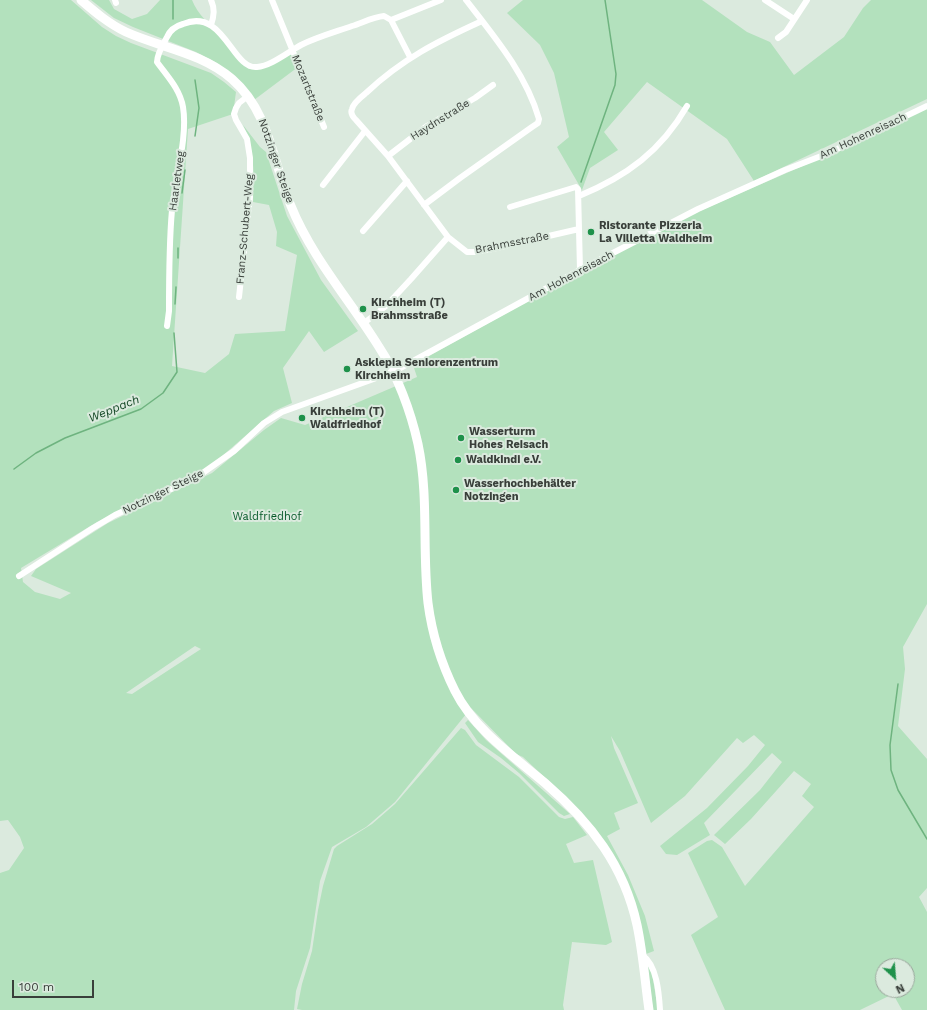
<!DOCTYPE html>
<meta charset="utf-8">
<style>
body{margin:0}
#map{position:relative;width:927px;height:1010px;overflow:hidden;background:#dbeade;font-family:"Work Sans",sans-serif}
canvas{display:block}
.north{position:absolute;left:875px;top:958px;width:40px;height:40px;box-sizing:border-box;background:#dbeade;border:1px solid #9aa69c;border-radius:50%;rotate:154deg;font-size:11px;font-weight:700;line-height:16px;text-align:center;color:#393f3a}
.north::after{content:'';display:block;margin:auto;width:14px;height:18px;background:#1e914a;clip-path:polygon(50% 0,100% 100%,50% 72%,0 100%)}
.scale{position:absolute;left:12px;top:980px;width:82px;height:18px;box-sizing:border-box;border:2px solid #393f3a;border-top:0;padding-left:5px;font-size:12px;line-height:14px;white-space:nowrap;color:#393f3a;-webkit-text-stroke:3px #dbeade;paint-order:stroke}
</style>
<div id="map">
<canvas width="927" height="1010"></canvas>
<div class="north">N</div>
<div class="scale">100 m</div>
</div>
<script>
const ctx = document.querySelector('canvas').getContext('2d');
ctx.lineJoin = 'round';
function paint(path, color) {
  ctx.fillStyle = color;
  ctx.fill(path, 'evenodd');
}
function strokePath(path, color, width, dash) {
  ctx.strokeStyle = color;
  ctx.lineWidth = width;
  ctx.lineCap = dash ? 'butt' : 'round';
  ctx.setLineDash(dash || []);
  ctx.stroke(path);
}
function write(font, color, halo, rows, align = 'center') {
  ctx.font = font + ' "Work Sans",sans-serif';
  ctx.lineWidth = 4;
  ctx.setLineDash([]);
  ctx.textBaseline = 'middle';
  ctx.strokeStyle = halo;
  ctx.fillStyle = color;
  for (const [text, x, y, turn = 0] of rows) {
    ctx.save();
    ctx.translate(x, y);
    ctx.rotate((+turn || 0) * Math.PI / 180);
    ctx.textAlign = isNaN(turn) ? turn : align;
    if (halo) ctx.strokeText(text, 0, 0);
    ctx.fillText(text, 0, 0);
    ctx.restore();
  }
}
paint(new Path2D(`
 M 0,0 L 71,0 L 102,27 L 116,36 L 131,43 L 211,73 L 224,82 L 236,92 L 233,114 L 188,129 L 172,366 L 205,373 L 229,354 L 235,334 L 285,331 L 297,255 L 276,246 L 277,232 L 269,205 L 253,202 C 254,175 255,149 243,125 L 260,147 L 266,152 L 287,216 L 321,280 L 358,331 L 324,352 L 309,331 L 283,368 L 292,403 L 274,411 L 206,470 L 97,522 L 21,568 L 23,582 L 35,592 L 60,599 L 71,593 L 31,576 L 36,569 L 108,523 L 212,473 L 264,430 L 281,418 L 305,425 L 417,377 L 413,365 L 656,230 L 853,144 L 927,108 L 927,604 L 903,647 L 905,669 L 898,726 L 927,759 L 927,888 L 919,897 L 927,912 L 927,1010 L 902,1010 L 893,994 L 860,1010 L 725,1010 L 691,935 L 718,917 L 688,853 L 707,841 L 712,840 L 722,847 L 745,886 L 814,807 L 802,796 L 811,784 L 794,771 L 751,819 L 725,844 L 714,835 L 760,790 L 782,762 L 772,753 L 704,823 L 710,835 L 677,855 L 666,854 L 660,846 L 707,808 L 748,766 L 765,745 L 754,735 L 743,743 L 737,738 L 685,796 L 651,823 L 620,751 L 611,736 L 614,748 L 638,803 L 614,813 L 620,829 L 607,836 L 628,875 L 645,916 L 654,951 L 646,954 L 623,876 L 558,790 L 523,757 L 516,754 L 471,708 L 395,802 L 366,827 L 332,847 L 320,881 L 310,948 L 296,991 L 294,1010 L 0,1010 L 0,873 L 9,870 L 24,848 L 20,837 L 8,820 L 0,821 ZM 195,646 L 201,649 L 132,694 L 126,693 ZM 883,966 L 907,966 L 907,990 L 883,990 Z
 M 91,0 L 109,0 L 114,9 L 132,19 L 147,14 L 160,0 L 192,0 C 198,15 208,22 219,34 C 229,46 238,59 249,69 L 260,69 L 296,50 L 302,64 L 254,100 L 217,63 L 196,52 L 133,27 L 114,18 Z
 M 523,0 L 702,0 L 747,32 L 770,42 L 794,75 L 844,37 L 863,8 L 871,0 L 927,0 L 927,99 L 754,181 L 727,139 L 647,82 L 604,132 L 618,150 L 590,168 L 582,190 L 557,147 L 569,137 L 554,73 L 540,45 L 507,13 Z
 M 468,720 L 486,740 L 570,814 L 564,816 L 559,813 L 519,773 L 501,758 L 478,742 L 465,723 Z
 M 461,728 L 465,730 L 476,745 L 519,777 L 559,817 L 565,819 L 573,817 L 587,835 L 566,844 L 574,863 L 593,860 L 612,942 L 606,945 L 572,942 L 563,1005 L 564,1010 L 302,1010 L 297,1009 L 302,984 L 312,951 L 318,910 L 323,886 L 334,849 L 337,846 L 372,824 L 395,804 Z
 M 647,963 L 652,973 L 658,1010 L 653,1010 Z`), '#b3e1bd');
strokePath(new Path2D(`
 M 173,0 L 173,19
 M 195,136 L 199,108 L 195,80
 M 581,182 L 615,85 L 616,74 L 605,0
 M 182,193 L 185,170
 M 178,258 L 178,248
 M 175,304 L 176,287
 M 14,469 L 36,453 L 65,438 L 141,409 L 163,393 L 177,372 L 174,333
 M 898,684 L 890,745 L 891,770 L 898,790 L 927,839`), '#6eb37f', 1.5);
strokePath(new Path2D(`
 M 115,0 L 116,3
 M 272,0 L 324,127
 M 765,0 L 794,19
 M 391,20 L 441,0
 M 211,25 C 214,16 215,9 211,0
 M 778,38 L 786,32 L 807,0
 M 388,156 L 427,126 L 475,98 L 493,85
 M 323,185 L 365,131
 M 579,196 C 627,176 661,151 687,106
 M 424,205 L 460,178 L 532,127 L 538,123 L 539,119 C 526,74 494,36 466,0
 M 510,207 L 576,187 L 578,189 L 580,270
 M 363,231 L 407,181
 M 448,237 L 388,156 L 356,120 C 353,117 350,113 352,109 C 353,103 361,97 366,93 C 402,59 438,41 482,21
 M 239,297 L 250,197 L 250,158 L 247,139 L 236,120 L 234,114 L 236,108 L 239,103 L 248,96
 M 364,323 L 386,306 L 411,279 L 448,237 L 467,252 L 475,252 L 492,249 L 579,229
 M 167,326 L 169,311 C 169,278 169,243 172,210 C 175,179 188,137 183,107 C 180,89 167,76 157,62 C 157,54 163,44 167,37 C 170,30 176,26 183,24 C 224,7 232,70 257,67 C 271,66 288,52 301,45 C 317,37 335,32 352,26 C 362,23 373,17 384,16 L 391,20 L 410,57
 M 19,576 L 93,528 L 115,515 L 197,477 L 234,451 L 264,423 L 282,412 L 393,372 L 580,270 L 698,209 L 785,170 L 829,153 L 927,106
 M 642,955 C 657,965 659,993 660,1010`), '#fff', 6);
strokePath(new Path2D(`
 M 81,0 C 95,12 109,24 126,32 C 162,48 202,53 232,79 C 270,112 273,163 291,206 C 312,258 350,300 379,347 C 397,374 411,412 418,444 C 429,496 422,550 428,603 C 432,634 441,663 455,691 C 474,729 513,756 545,783 C 590,822 624,865 637,925 C 643,953 645,982 649,1010`), '#fff', 9);
for (const [x, y, r, color] of [
 [591,232,4,"#1e914a"],
 [363,309,4,"#1e914a"],
 [347,369,4,"#1e914a"],
 [302,418,4,"#1e914a"],
 [461,438,4,"#1e914a"],
 [458,460,4,"#1e914a"],
 [456,490,4,"#1e914a"]
]) {
  const dot = new Path2D();
  dot.arc(x, y, r, 0, 2 * Math.PI);
  ctx.fillStyle = color;
  ctx.fill(dot);
  strokePath(dot, '#dbeade', 1.5);
}
write('11px', '#393f3a', '#dbeade', [
 ["Mozartstraße",308,88,68],
 ["Haydnstraße",440,120,-32],
 ["Am Hohenreisach",863,136,-25],
 ["Notzinger Steige",276,161,71],
 ["Haarletweg",177,181,-82],
 ["Franz-Schubert-Weg",245,229,-85],
 ["Brahmsstraße",512,243,-11],
 ["Am Hohenreisach",571,276,-28],
 ["Notzinger Steige",163,492,-26]
]);
write('bold 11px', '#393f3a', '#dbeade', [
 ["Ristorante Pizzeria",599,226],
 ["La Villetta Waldheim",599,239],
 ["Kirchheim (T)",371,303],
 ["Brahmsstraße",371,316],
 ["Asklepia Seniorenzentrum",355,363],
 ["Kirchheim",355,376],
 ["Kirchheim (T)",310,412],
 ["Waldfriedhof",310,425],
 ["Wasserturm",469,432],
 ["Hohes Reisach",469,445],
 ["Waldkindi e.V.",466,460],
 ["Wasserhochbehälter",464,484],
 ["Notzingen",464,497]
], 'left');
write('11px', '#075a2a', '#dbeade', [
 ["Waldfriedhof",267,517]
]);
write('italic 12px', '#114523', '#dbeade', [
 ["Weppach",114,409,-22]
]);
</script>
